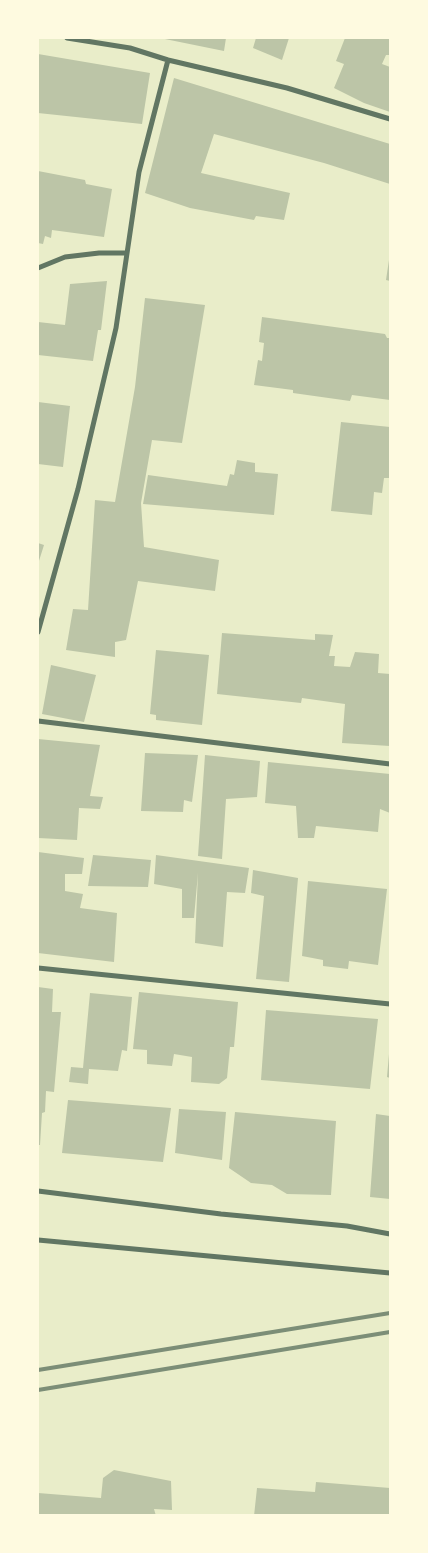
<!DOCTYPE html>
<style>
body{margin:0}
#map{position:relative;width:428px;height:1553px;overflow:hidden;background:#e9edc9;font-family:"DejaVu Sans",sans-serif}
canvas{display:block}
.frame{position:absolute;inset:0;border:39px solid #fefae0;pointer-events:none}
</style>
<div id="map">
<canvas width="428" height="1553"></canvas>
<div class="frame"></div>
</div>
<script>
const ctx = document.querySelector('canvas').getContext('2d');
ctx.lineJoin = 'round';
function paint(path, color) {
  ctx.fillStyle = color;
  ctx.fill(path, 'evenodd');
}
function strokePath(path, color, width, dash) {
  ctx.strokeStyle = color;
  ctx.lineWidth = width;
  ctx.lineCap = dash ? 'butt' : 'round';
  ctx.setLineDash(dash || []);
  ctx.stroke(path);
}
paint(new Path2D(`
 M 160,38 L 226,38 L 224,51 Z
 M 256,38 L 289,38 L 282,60 L 253,48 Z
 M 345,38 L 390,38 L 390,52 L 389,55 L 386,55 L 382,64 L 390,67 L 390,112 L 364,103 L 334,88 L 344,64 L 336,61 Z
 M 38,54 L 150,73 L 142,124 L 38,113 Z
 M 174,78 L 390,144 L 390,184 L 324,163 L 214,134 L 201,173 L 290,193 L 284,220 L 256,216 L 254,220 L 190,208 L 145,193 Z
 M 38,171 L 85,180 L 86,184 L 112,189 L 104,237 L 52,230 L 51,238 L 45,236 L 43,244 L 38,243 Z
 M 389,260 L 390,260 L 390,281 L 386,280 Z
 M 107,281 L 101,330 L 98,330 L 93,361 L 38,355 L 38,322 L 65,325 L 70,284 Z
 M 145,298 L 205,305 L 182,443 L 152,440 L 141,503 L 144,547 L 219,560 L 215,591 L 138,581 L 126,640 L 115,642 L 115,657 L 66,650 L 73,609 L 88,610 L 95,500 L 115,502 L 135,387 Z
 M 262,317 L 385,334 L 387,338 L 390,338 L 390,400 L 352,395 L 350,401 L 293,393 L 293,390 L 254,385 L 258,360 L 262,361 L 264,343 L 259,342 Z
 M 38,402 L 70,406 L 63,467 L 38,464 Z
 M 341,422 L 390,427 L 390,478 L 384,478 L 382,493 L 374,492 L 372,515 L 331,511 Z
 M 237,460 L 255,463 L 255,472 L 278,474 L 274,515 L 143,504 L 148,475 L 227,486 L 230,474 L 234,475 Z
 M 38,543 L 44,545 L 38,564 Z
 M 222,633 L 315,640 L 315,634 L 333,635 L 329,656 L 335,656 L 334,666 L 350,667 L 355,652 L 379,654 L 378,673 L 390,674 L 390,746 L 342,743 L 345,704 L 302,698 L 301,703 L 217,694 Z
 M 156,650 L 209,655 L 202,725 L 156,720 L 156,715 L 150,714 Z
 M 51,665 L 96,675 L 84,722 L 42,714 Z
 M 38,739 L 100,745 L 90,796 L 103,797 L 100,809 L 79,808 L 77,840 L 38,838 Z
 M 145,753 L 198,755 L 192,802 L 184,800 L 183,812 L 141,811 Z
 M 205,755 L 260,761 L 257,797 L 226,799 L 222,859 L 198,856 Z
 M 268,762 L 390,774 L 390,813 L 380,809 L 378,832 L 316,826 L 314,838 L 298,838 L 296,806 L 265,803 Z
 M 38,852 L 84,858 L 82,874 L 65,874 L 65,891 L 83,894 L 80,908 L 117,913 L 114,962 L 38,953 Z
 M 93,855 L 151,860 L 148,887 L 88,886 Z
 M 156,855 L 249,868 L 245,893 L 227,892 L 223,947 L 195,943 L 198,873 L 194,918 L 182,918 L 182,889 L 154,884 Z
 M 253,870 L 298,878 L 289,982 L 256,979 L 264,896 L 251,893 Z
 M 308,881 L 387,889 L 378,965 L 349,961 L 348,969 L 323,966 L 323,960 L 302,956 Z
 M 38,987 L 53,989 L 52,1012 L 61,1012 L 54,1092 L 46,1091 L 45,1112 L 42,1113 L 40,1145 L 38,1145 Z
 M 139,992 L 238,1002 L 234,1047 L 230,1047 L 227,1078 L 219,1084 L 191,1082 L 192,1057 L 174,1054 L 172,1066 L 147,1064 L 147,1050 L 133,1049 Z
 M 90,993 L 132,997 L 127,1051 L 122,1050 L 118,1071 L 89,1069 L 88,1084 L 69,1082 L 71,1067 L 83,1068 Z
 M 266,1010 L 378,1019 L 370,1089 L 261,1080 Z
 M 389,1054 L 390,1054 L 390,1078 L 387,1077 Z
 M 68,1100 L 171,1108 L 163,1162 L 62,1153 Z
 M 179,1109 L 226,1112 L 222,1160 L 175,1153 Z
 M 235,1112 L 336,1121 L 331,1195 L 287,1194 L 272,1185 L 251,1183 L 229,1168 Z
 M 376,1114 L 390,1116 L 390,1199 L 370,1197 Z
 M 114,1470 L 171,1481 L 172,1510 L 154,1509 L 156,1516 L 38,1516 L 38,1493 L 101,1498 L 103,1478 Z
 M 316,1482 L 390,1488 L 390,1516 L 254,1516 L 257,1488 L 315,1492 Z`), '#bcc5a7');
strokePath(new Path2D(`
 M 67,38 L 130,48 L 168,60 L 287,88 L 390,119
 M 38,268 L 65,257 L 99,253 L 126,253
 M 38,632 L 78,489 L 116,328 L 139,172 L 168,60
 M 38,721 L 390,764
 M 38,968 L 390,1004
 M 38,1191 L 221,1214 L 347,1226 L 390,1234
 M 38,1240 L 390,1273`), '#617663', 5);
strokePath(new Path2D(`
 M 38,1370 L 390,1313
 M 38,1390 L 390,1332`), '#7c8e77', 4);
</script>
